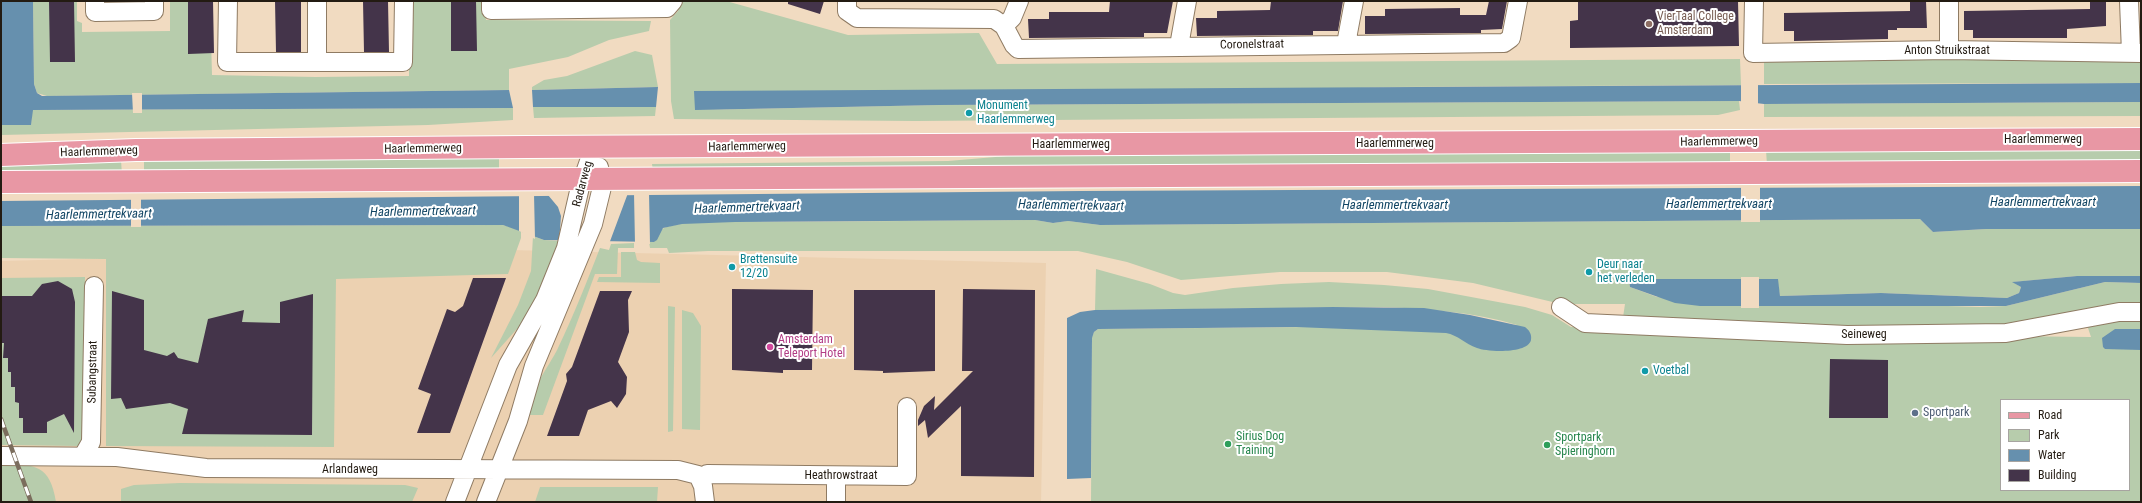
<!DOCTYPE html>
<style>
body{margin:0}
#map{position:relative;width:2142px;height:503px;overflow:hidden;background:#f1dbc1;font-family:"Roboto Condensed",sans-serif}
canvas{display:block}
.frame{position:absolute;inset:0;border:2px solid #231b12;pointer-events:none}
.legend{position:absolute;left:2000px;top:399px;width:130px;height:92px;box-sizing:border-box;background:#fff;border:1px solid #a7a4a0;margin:0;padding:5px 7px;list-style:none;font-size:12px;color:#231b12}
.legend li{display:flex;align-items:center;gap:8px;height:20px}
.legend b{width:20px;border:1px solid #a7a4a0}
</style>
<div id="map">
<canvas width="2142" height="503"></canvas>
<div class="frame"></div>
<ul class="legend">
<li><b style="height:5px;background:#e897a4"></b>Road</li>
<li><b style="height:11px;background:#b7ccac"></b>Park</li>
<li><b style="height:11px;background:#6690ae"></b>Water</li>
<li><b style="height:11px;background:#44344a"></b>Building</li>
</ul>
</div>
<script>
const ctx = document.querySelector('canvas').getContext('2d');
ctx.lineJoin = 'round';
function paint(path, color) {
  ctx.fillStyle = color;
  ctx.fill(path, 'evenodd');
}
function strokePath(path, color, width, dash) {
  ctx.strokeStyle = color;
  ctx.lineWidth = width;
  ctx.lineCap = dash ? 'butt' : 'round';
  ctx.setLineDash(dash || []);
  ctx.stroke(path);
}
function write(font, color, halo, rows, align = 'center') {
  ctx.font = font + ' "Roboto Condensed",sans-serif';
  ctx.lineWidth = 4;
  ctx.setLineDash([]);
  ctx.textBaseline = 'middle';
  ctx.strokeStyle = halo;
  ctx.fillStyle = color;
  for (const [text, x, y, turn = 0] of rows) {
    ctx.save();
    ctx.translate(x, y);
    ctx.rotate((+turn || 0) * Math.PI / 180);
    ctx.textAlign = isNaN(turn) ? turn : align;
    if (halo) ctx.strokeText(text, 0, 0);
    ctx.fillText(text, 0, 0);
    ctx.restore();
  }
}
paint(new Path2D(`
 M 469,249 L 1046,263 L 1041,502 L 1,502 L 1,261 Z`), '#ecd1b1');
paint(new Path2D(`
 M 33,1 L 77,1 L 77,21 L 82,23 L 82,32 L 170,31 L 170,1 L 210,1 L 212,75 L 316,77 L 409,76 L 409,1 L 484,1 L 486,20 L 651,21 L 649,31 L 609,40 L 568,57 L 509,69 L 509,90 L 47,96 L 37,93 L 34,84 Z
 M 682,1 L 726,1 L 848,35 L 979,33 L 997,64 L 1740,59 L 1741,85 L 1389,87 L 695,110 L 939,105 L 1739,101 L 1740,110 L 1718,115 L 915,121 L 674,119 L 671,101 L 670,20 L 678,11 Z
 M 635,51 L 652,55 L 658,87 L 532,90 L 532,87 L 544,80 L 567,76 Z
 M 2141,57 L 2141,83 L 1764,84 L 1764,60 Z
 M 2141,102 L 2141,116 L 1764,117 L 1764,104 Z
 M 533,107 L 656,107 L 655,116 L 534,118 Z
 M 513,108 L 513,120 L 428,125 L 1,135 L 1,125 L 31,125 L 32,110 Z
 M 2141,148 L 2141,163 L 1767,165 L 1766,150 Z
 M 1730,150 L 1730,164 L 653,171 L 652,164 L 948,161 L 1019,155 Z
 M 499,155 L 499,171 L 144,174 L 144,161 Z
 M 121,160 L 122,175 L 1,176 L 1,166 L 37,162 Z
 M 1920,219 L 1933,232 L 1986,229 L 2141,229 L 2141,276 L 2077,276 L 2013,282 L 2021,287 L 2019,293 L 2007,298 L 1881,293 L 1780,296 L 1777,279 L 1640,279 L 1628,275 L 1630,287 L 1657,297 L 1980,307 L 2006,306 L 2105,282 L 2141,283 L 2141,305 L 2020,327 L 1838,334 L 2091,337 L 2087,325 L 2141,318 L 2141,329 L 2115,329 L 2141,337 L 2141,502 L 1091,502 L 1092,337 L 1094,332 L 1098,329 L 1517,325 C 1474,312 1428,309 1383,307 L 1095,310 L 1096,269 L 1150,284 L 1173,293 L 1185,295 L 1233,288 L 1281,284 L 1329,282 L 1384,285 L 1428,289 L 1525,307 L 1552,315 L 1571,327 L 1655,329 L 1622,324 L 1625,304 L 1561,304 L 1473,283 L 1387,272 L 1280,272 L 1181,280 L 1127,262 L 1078,251 L 708,251 L 669,253 L 667,248 L 650,248 L 649,242 L 654,242 C 658,238 659,230 664,228 C 686,219 746,222 772,222 C 860,221 948,221 1035,220 L 1053,223 L 1068,221 L 1100,225 ZM 2001,400 L 2129,400 L 2129,490 L 2001,490 Z
 M 503,225 L 521,230 L 521,238 L 508,274 L 336,279 L 334,447 L 106,446 L 106,259 L 1,258 L 1,226 Z
 M 533,236 L 544,240 L 559,241 L 543,291 L 532,312 L 491,358 L 518,305 L 531,271 Z
 M 634,243 L 634,248 L 618,248 L 617,274 L 595,274 L 543,415 L 529,415 C 527,393 549,367 558,348 C 574,315 587,281 600,248 L 609,250 L 611,244 Z
 M 621,252 L 635,252 L 637,260 L 641,262 L 660,263 L 660,283 L 597,282 L 599,277 L 621,277 Z
 M 85,277 L 83,438 L 79,446 L 1,445 L 1,278 Z
 M 668,306 L 675,307 L 673,431 L 668,432 Z
 M 682,310 L 693,313 L 701,326 L 700,430 L 682,429 Z
 M 1,463 C 35,465 50,464 56,502 L 1,502 Z
 M 180,483 L 405,485 L 418,488 L 412,502 L 121,502 L 121,489 L 134,485 Z
 M 540,487 L 658,487 L 657,502 L 535,502 Z`), '#b7ccac');
paint(new Path2D(`
 M 1,1 L 33,1 L 34,84 L 37,93 L 42,96 L 509,90 L 513,108 L 33,110 L 31,125 L 1,125 Z
 M 2141,83 L 2141,102 L 1764,104 L 1739,101 L 939,105 L 695,110 L 694,91 Z
 M 658,87 L 656,107 L 533,107 L 532,90 Z
 M 2141,186 L 2141,229 L 1986,229 L 1933,232 L 1920,219 L 1100,225 L 1068,221 L 1053,223 L 1035,220 L 735,222 L 682,224 L 663,228 L 657,240 L 654,242 L 544,240 L 503,225 L 1,226 L 1,201 L 1082,191 Z
 M 1628,275 L 1641,279 L 1778,279 L 1780,296 L 1881,293 L 2007,298 L 2019,293 L 2021,287 L 2012,282 L 2077,276 L 2141,276 L 2141,283 L 2105,282 L 2006,306 L 1700,306 L 1675,303 L 1630,287 Z
 M 1333,307 L 1424,308 L 1470,315 L 1525,327 C 1529,330 1532,334 1531,340 C 1528,354 1487,352 1477,348 C 1465,344 1458,335 1446,333 L 1296,327 L 1098,329 L 1094,332 L 1092,338 L 1091,478 L 1067,479 L 1067,318 L 1080,312 L 1095,310 Z
 M 2115,329 L 2141,329 L 2141,350 L 2105,349 L 2103,347 L 2102,338 Z`), '#6690ae');
paint(new Path2D(`
 M 1758,82 L 1758,105 L 1741,103 L 1741,83 Z
 M 132,93 L 142,93 L 142,113 L 133,113 Z
 M 1741,186 L 1760,186 L 1760,222 L 1741,222 Z
 M 628,193 L 609,244 L 559,243 L 561,216 L 558,207 L 548,195 Z
 M 634,193 L 649,193 L 650,244 L 635,244 Z
 M 519,194 L 534,194 L 535,239 L 519,231 Z
 M 131,198 L 141,198 L 141,227 L 131,227 Z
 M 1741,277 L 1759,277 L 1759,308 L 1741,308 Z`), '#f1dbc1');
paint(new Path2D(`
 M 49,1 L 74,1 L 75,62 L 50,62 Z
 M 188,1 L 213,1 L 214,53 L 188,54 Z
 M 275,1 L 301,1 L 301,52 L 276,52 Z
 M 363,1 L 388,1 L 389,52 L 364,52 Z
 M 451,1 L 476,1 L 477,51 L 451,51 Z
 M 788,1 L 824,1 L 820,14 L 788,4 Z
 M 1110,1 L 1173,1 L 1167,33 L 1144,33 L 1144,37 L 1029,38 L 1028,19 L 1049,19 L 1049,12 L 1109,12 Z
 M 1271,1 L 1343,1 L 1338,31 L 1313,31 L 1313,35 L 1197,36 L 1196,18 L 1217,18 L 1217,11 L 1270,10 Z
 M 1489,1 L 1507,1 L 1502,29 L 1481,30 L 1481,33 L 1365,34 L 1365,16 L 1385,16 L 1385,9 L 1460,8 L 1460,15 L 1486,15 Z
 M 1578,1 L 1738,1 L 1739,46 L 1570,48 L 1570,21 L 1578,20 Z
 M 1910,1 L 1926,1 L 1927,28 L 1897,28 L 1897,30 L 1888,30 L 1888,39 L 1794,41 L 1794,31 L 1784,31 L 1784,13 L 1910,11 Z
 M 2090,1 L 2106,1 L 2106,26 L 2067,29 L 2067,38 L 1973,38 L 1973,30 L 1964,30 L 1964,11 L 2090,9 Z
 M 473,278 L 506,278 L 450,433 L 417,433 L 431,394 L 418,389 L 447,309 L 455,312 L 463,306 Z
 M 58,281 L 72,289 L 75,302 L 74,433 L 64,414 L 47,422 L 47,433 L 23,433 L 23,418 L 19,418 L 19,403 L 15,402 L 15,387 L 11,387 L 11,372 L 8,372 L 8,358 L 3,358 L 4,343 L 1,343 L 1,296 L 32,296 L 42,284 Z
 M 732,289 L 813,290 L 812,370 L 783,370 L 783,373 L 732,370 Z
 M 963,289 L 1035,290 L 1034,477 L 961,476 L 961,406 L 928,438 L 925,420 L 918,426 L 918,420 L 924,406 L 935,396 L 934,410 L 973,371 L 962,371 Z
 M 854,290 L 935,290 L 935,371 L 883,373 L 883,371 L 854,370 Z
 M 112,291 L 144,300 L 144,350 L 167,356 L 174,352 L 178,358 L 198,363 L 208,319 L 244,310 L 242,322 L 280,323 L 280,302 L 313,294 L 312,435 L 182,434 L 188,409 L 170,403 L 126,409 L 121,398 L 111,399 Z
 M 600,291 L 632,291 L 628,300 L 629,332 L 618,362 L 627,377 L 626,394 L 617,408 L 611,401 L 588,410 L 579,436 L 547,436 L 567,381 L 566,374 L 572,367 Z
 M 1830,359 L 1888,360 L 1888,418 L 1829,418 Z`), '#44344a');
const minor = new Path2D(`
 M 95,1 L 95,12 L 154,11 L 154,1
 M 228,1 L 227,62 L 403,62 L 404,1
 M 317,1 L 317,62
 M 491,1 L 491,10 L 667,8 L 673,1
 M 847,1 L 847,11 L 857,18 L 994,19 L 1004,26 L 1014,45 L 1018,49 L 1504,43 L 1511,38 L 1518,1
 M 1754,1 L 1753,53 L 1949,50 L 2141,53
 M 2129,1 L 2131,53
 M 1004,26 L 1012,18 L 1019,1
 M 1346,44 L 1354,1
 M 1179,46 L 1187,1
 M 1949,50 L 1949,1
 M 1561,307 L 1585,323 L 1847,335 L 2006,333 L 2119,312 L 2141,312
 M 1,456 L 117,457 L 206,468 L 678,470 L 698,475 L 703,486 L 705,502
 M 83,456 L 91,442 L 94,286
 M 707,474 L 907,476 L 907,407
 M 455,502 L 508,365 L 545,300 L 566,248 L 580,187 L 594,147
 M 486,502 L 518,421 L 534,366 L 593,224 L 602,187 L 599,167
 M 836,502 L 836,476`);
const major = new Path2D(`
 M 1,155 L 136,150 L 527,147 L 2141,139
 M 1,182 L 2141,171`);
strokePath(minor, '#8f7b63', 20);
strokePath(major, '#fff', 24);
strokePath(minor, '#fff', 18);
strokePath(major, '#e897a4', 22);
const rail = new Path2D(`
 M 1,419 L 31,502`);
strokePath(rail, '#7b6d5d', 4.5);
strokePath(rail, '#fff', 3, [9]);
for (const [x, y, r, color] of [
 [1649,24,4,"#8d6e63"],
 [969,113,4,"#0f9aa8"],
 [732,267,4,"#0f9aa8"],
 [1589,272,4,"#0f9aa8"],
 [770,347,4,"#d1479c"],
 [1645,371,4,"#0f9aa8"],
 [1915,413,4,"#5c6f8a"],
 [1228,444,4,"#2e9e5b"],
 [1547,445,4,"#2e9e5b"]
]) {
  const dot = new Path2D();
  dot.arc(x, y, r, 0, 2 * Math.PI);
  ctx.fillStyle = color;
  ctx.fill(dot);
  strokePath(dot, '#fff', 1.5);
}
write('12px', '#785e54', '#fff', [
 ["VierTaal College",1657,17],
 ["Amsterdam",1657,31]
], 'left');
write('12px', '#231b12', '#fff', [
 ["Coronelstraat",1252,45,-1],
 ["Anton Struikstraat",1947,51],
 ["Haarlemmerweg",2043,140],
 ["Haarlemmerweg",1719,142,-1],
 ["Haarlemmerweg",1395,144],
 ["Haarlemmerweg",1071,145],
 ["Haarlemmerweg",747,147,-1],
 ["Haarlemmerweg",423,149,-1],
 ["Haarlemmerweg",99,152,-2],
 ["Radarweg",583,184,-75],
 ["Seineweg",1864,335],
 ["Subangstraat",93,372,-89],
 ["Arlandaweg",350,470],
 ["Heathrowstraat",841,476]
]);
write('12px', '#0d838f', '#fff', [
 ["Monument",977,106],
 ["Haarlemmerweg",977,120],
 ["Brettensuite",740,260],
 ["12/20",740,274],
 ["Deur naar",1597,265],
 ["het verleden",1597,279],
 ["Voetbal",1653,371]
], 'left');
write('12px', '#b23c85', '#fff', [
 ["Amsterdam",778,340],
 ["Teleport Hotel",778,354]
], 'left');
write('12px', '#4e5e75', '#fff', [
 ["Sportpark",1923,413]
], 'left');
write('12px', '#27864d', '#fff', [
 ["Sirius Dog",1236,437],
 ["Training",1236,451],
 ["Sportpark",1555,438],
 ["Spieringhorn",1555,452]
], 'left');
write('italic 13px', '#114564', '#fff', [
 ["Haarlemmertrekvaart",2043,203],
 ["Haarlemmertrekvaart",1719,205],
 ["Haarlemmertrekvaart",1071,206,1],
 ["Haarlemmertrekvaart",1395,206],
 ["Haarlemmertrekvaart",747,208,-2],
 ["Haarlemmertrekvaart",423,212,-1],
 ["Haarlemmertrekvaart",99,215,-1]
]);
</script>
